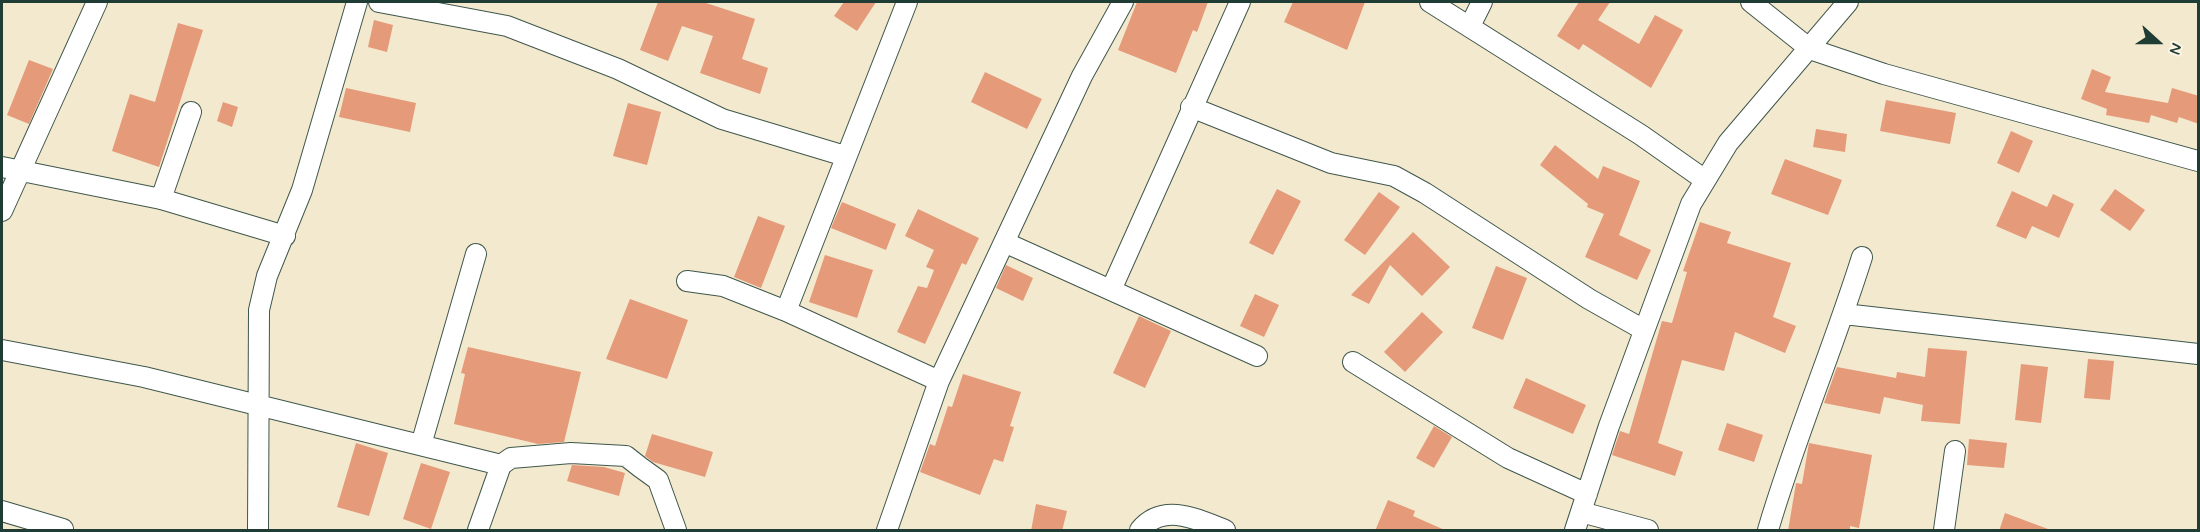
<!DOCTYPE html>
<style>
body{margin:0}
#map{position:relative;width:2200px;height:532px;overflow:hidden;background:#f3e9ce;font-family:Mynerve,sans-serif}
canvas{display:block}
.frame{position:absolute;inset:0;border:3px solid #1f3d34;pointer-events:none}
.north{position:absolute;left:2128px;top:12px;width:60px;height:60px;-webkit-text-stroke:4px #fcf5e5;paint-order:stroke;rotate:111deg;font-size:16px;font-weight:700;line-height:24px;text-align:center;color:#1f3d34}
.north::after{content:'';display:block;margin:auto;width:21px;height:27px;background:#1f3d34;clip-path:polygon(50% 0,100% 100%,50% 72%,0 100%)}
</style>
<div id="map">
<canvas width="2200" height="532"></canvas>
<div class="frame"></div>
<div class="north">N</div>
</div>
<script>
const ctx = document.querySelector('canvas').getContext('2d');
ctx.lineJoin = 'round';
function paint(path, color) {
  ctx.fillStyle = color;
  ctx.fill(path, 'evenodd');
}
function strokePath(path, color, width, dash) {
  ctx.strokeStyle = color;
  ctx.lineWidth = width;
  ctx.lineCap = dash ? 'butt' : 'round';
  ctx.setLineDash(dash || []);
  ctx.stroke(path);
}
paint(new Path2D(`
 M 658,2 L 703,2 L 755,19 L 742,59 L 768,68 L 760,94 L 700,73 L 713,36 L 682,26 L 668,61 L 640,50 Z
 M 844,2 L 876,2 L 857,31 L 834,16 Z
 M 1137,2 L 1208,2 L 1197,32 L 1193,30 L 1176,73 L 1118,50 Z
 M 1293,2 L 1365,2 L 1347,50 L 1284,22 Z
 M 1579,2 L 1610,2 L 1598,20 L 1639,44 L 1655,15 L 1683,30 L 1651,88 L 1583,44 L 1579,50 L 1557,36 Z
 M 374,20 L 393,25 L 387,52 L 368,47 Z
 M 178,23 L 203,30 L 159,167 L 112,151 L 130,94 L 155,102 Z
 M 29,60 L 53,69 L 29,124 L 7,115 Z
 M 2092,69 L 2111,77 L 2105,92 L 2168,103 L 2172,88 L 2199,96 L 2199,124 L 2179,117 L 2177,123 L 2151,115 L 2149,123 L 2106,115 L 2107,109 L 2081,99 Z
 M 985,72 L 1042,99 L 1027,129 L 971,102 Z
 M 346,88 L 416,103 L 410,132 L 339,117 Z
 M 1886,100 L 1956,113 L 1950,144 L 1880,131 Z
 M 223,102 L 238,107 L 232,127 L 217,121 Z
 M 628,103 L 661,112 L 647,165 L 613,156 Z
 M 1816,129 L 1847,134 L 1845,152 L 1813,147 Z
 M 2011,131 L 2033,141 L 2019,173 L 1997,163 Z
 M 1555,145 L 1598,179 L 1603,166 L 1640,181 L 1619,235 L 1651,250 L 1637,280 L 1585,257 L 1604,214 L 1587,207 L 1588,204 L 1540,165 Z
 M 1785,159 L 1842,180 L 1828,215 L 1771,194 Z
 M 1277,189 L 1301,201 L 1273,255 L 1249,243 Z
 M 2115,189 L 2145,210 L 2130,231 L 2100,210 Z
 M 2012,191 L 2047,207 L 2053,194 L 2074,204 L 2059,238 L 2032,226 L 2026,239 L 1996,226 Z
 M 1379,192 L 1400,207 L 1365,255 L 1344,240 Z
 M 842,202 L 896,224 L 886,250 L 831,228 Z
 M 918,209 L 979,238 L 966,265 L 962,263 L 925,344 L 897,332 L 918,286 L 927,288 L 934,270 L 926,267 L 934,250 L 905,236 Z
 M 758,216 L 785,226 L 761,288 L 734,277 Z
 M 1700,222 L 1731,232 L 1727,243 L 1791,263 L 1773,317 L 1796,326 L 1785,353 L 1735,332 L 1724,371 L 1682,360 L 1658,443 L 1683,452 L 1675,476 L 1612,455 L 1620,431 L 1629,434 L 1662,321 L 1672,323 L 1687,272 L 1683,271 Z
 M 1413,232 L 1450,267 L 1422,296 L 1390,265 L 1369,304 L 1351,295 Z
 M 825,255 L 873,270 L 857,318 L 809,302 Z
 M 1006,265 L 1033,278 L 1023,301 L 996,288 Z
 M 1496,266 L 1527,278 L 1503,340 L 1472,328 Z
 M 1255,294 L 1279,305 L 1264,337 L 1240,326 Z
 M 630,299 L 688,320 L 667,379 L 606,359 Z
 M 1422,312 L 1443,332 L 1405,372 L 1384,352 Z
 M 1139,316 L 1171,331 L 1145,388 L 1113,373 Z
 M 468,347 L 581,372 L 564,442 L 538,444 L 454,424 L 465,374 L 461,373 Z
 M 1928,348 L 1967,351 L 1960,424 L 1921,421 L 1923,405 L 1884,397 L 1880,414 L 1824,403 L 1837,367 L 1896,378 L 1897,372 L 1925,377 Z
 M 2088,359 L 2114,361 L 2110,400 L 2084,398 Z
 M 2021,364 L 2048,367 L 2041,423 L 2015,420 Z
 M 963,374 L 1021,392 L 1010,426 L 1014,427 L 1003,462 L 994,459 L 980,495 L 920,472 L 930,444 L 935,446 L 948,406 L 952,407 Z
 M 1526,378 L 1586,405 L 1573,434 L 1513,408 Z
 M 1727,423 L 1763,435 L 1754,462 L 1718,450 Z
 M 1434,426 L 1452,437 L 1434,468 L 1416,458 Z
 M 652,434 L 713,452 L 705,477 L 653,462 L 645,456 Z
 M 1969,439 L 2007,443 L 2004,468 L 1967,465 Z
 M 356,443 L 388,453 L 369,516 L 337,507 Z
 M 1809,443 L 1872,455 L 1859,528 L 1850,526 L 1850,531 L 1788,531 L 1796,483 L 1802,484 Z
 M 421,463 L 450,472 L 431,529 L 403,519 Z
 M 572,465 L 604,467 L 625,473 L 619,496 L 567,481 Z
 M 1388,500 L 1415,511 L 1413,516 L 1447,531 L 1375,531 Z
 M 1036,504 L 1067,511 L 1062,531 L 1031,531 Z
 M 2005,513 L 2048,529 L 2048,531 L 1999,531 Z`), '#e59a7a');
const minor = new Path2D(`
 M 379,2 L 507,26 L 618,69 L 722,119 L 845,156
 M 1430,2 L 1641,135 L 1705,180
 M 1751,2 L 1810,49 L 1884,74 L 2198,161
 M 1470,26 L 1482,2
 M 1191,107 L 1331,163 L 1394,176 L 1425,193 L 1589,299 L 1644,330
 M 2,167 L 161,199 L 285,236
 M 161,199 L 191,112
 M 2,211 L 97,2
 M 1004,242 L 1257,356
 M 687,281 L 723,286 L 786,311 L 939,381
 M 1111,290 L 1240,2
 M 786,311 L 907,2
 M 1844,314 L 2198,354
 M 2,350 L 144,377 L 501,465
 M 1353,362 L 1508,458 L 1587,494
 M 421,445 L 476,254
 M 2,511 L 63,529
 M 1581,512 L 1648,530
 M 258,530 L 259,310 L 267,276 L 302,190 L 357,2
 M 478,530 L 501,465 L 511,458 L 571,453 L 626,456 L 640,467 L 658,480 L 676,530
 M 887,530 L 939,381 L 1082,76 L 1123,2
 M 1140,530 C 1163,502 1197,519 1225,530
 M 1575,530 L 1609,426 L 1691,204 L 1728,143 L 1848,2
 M 1768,530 C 1795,438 1833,349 1862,257
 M 1944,530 L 1955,451`);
strokePath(minor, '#3f574b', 22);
strokePath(minor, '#fff', 20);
</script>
